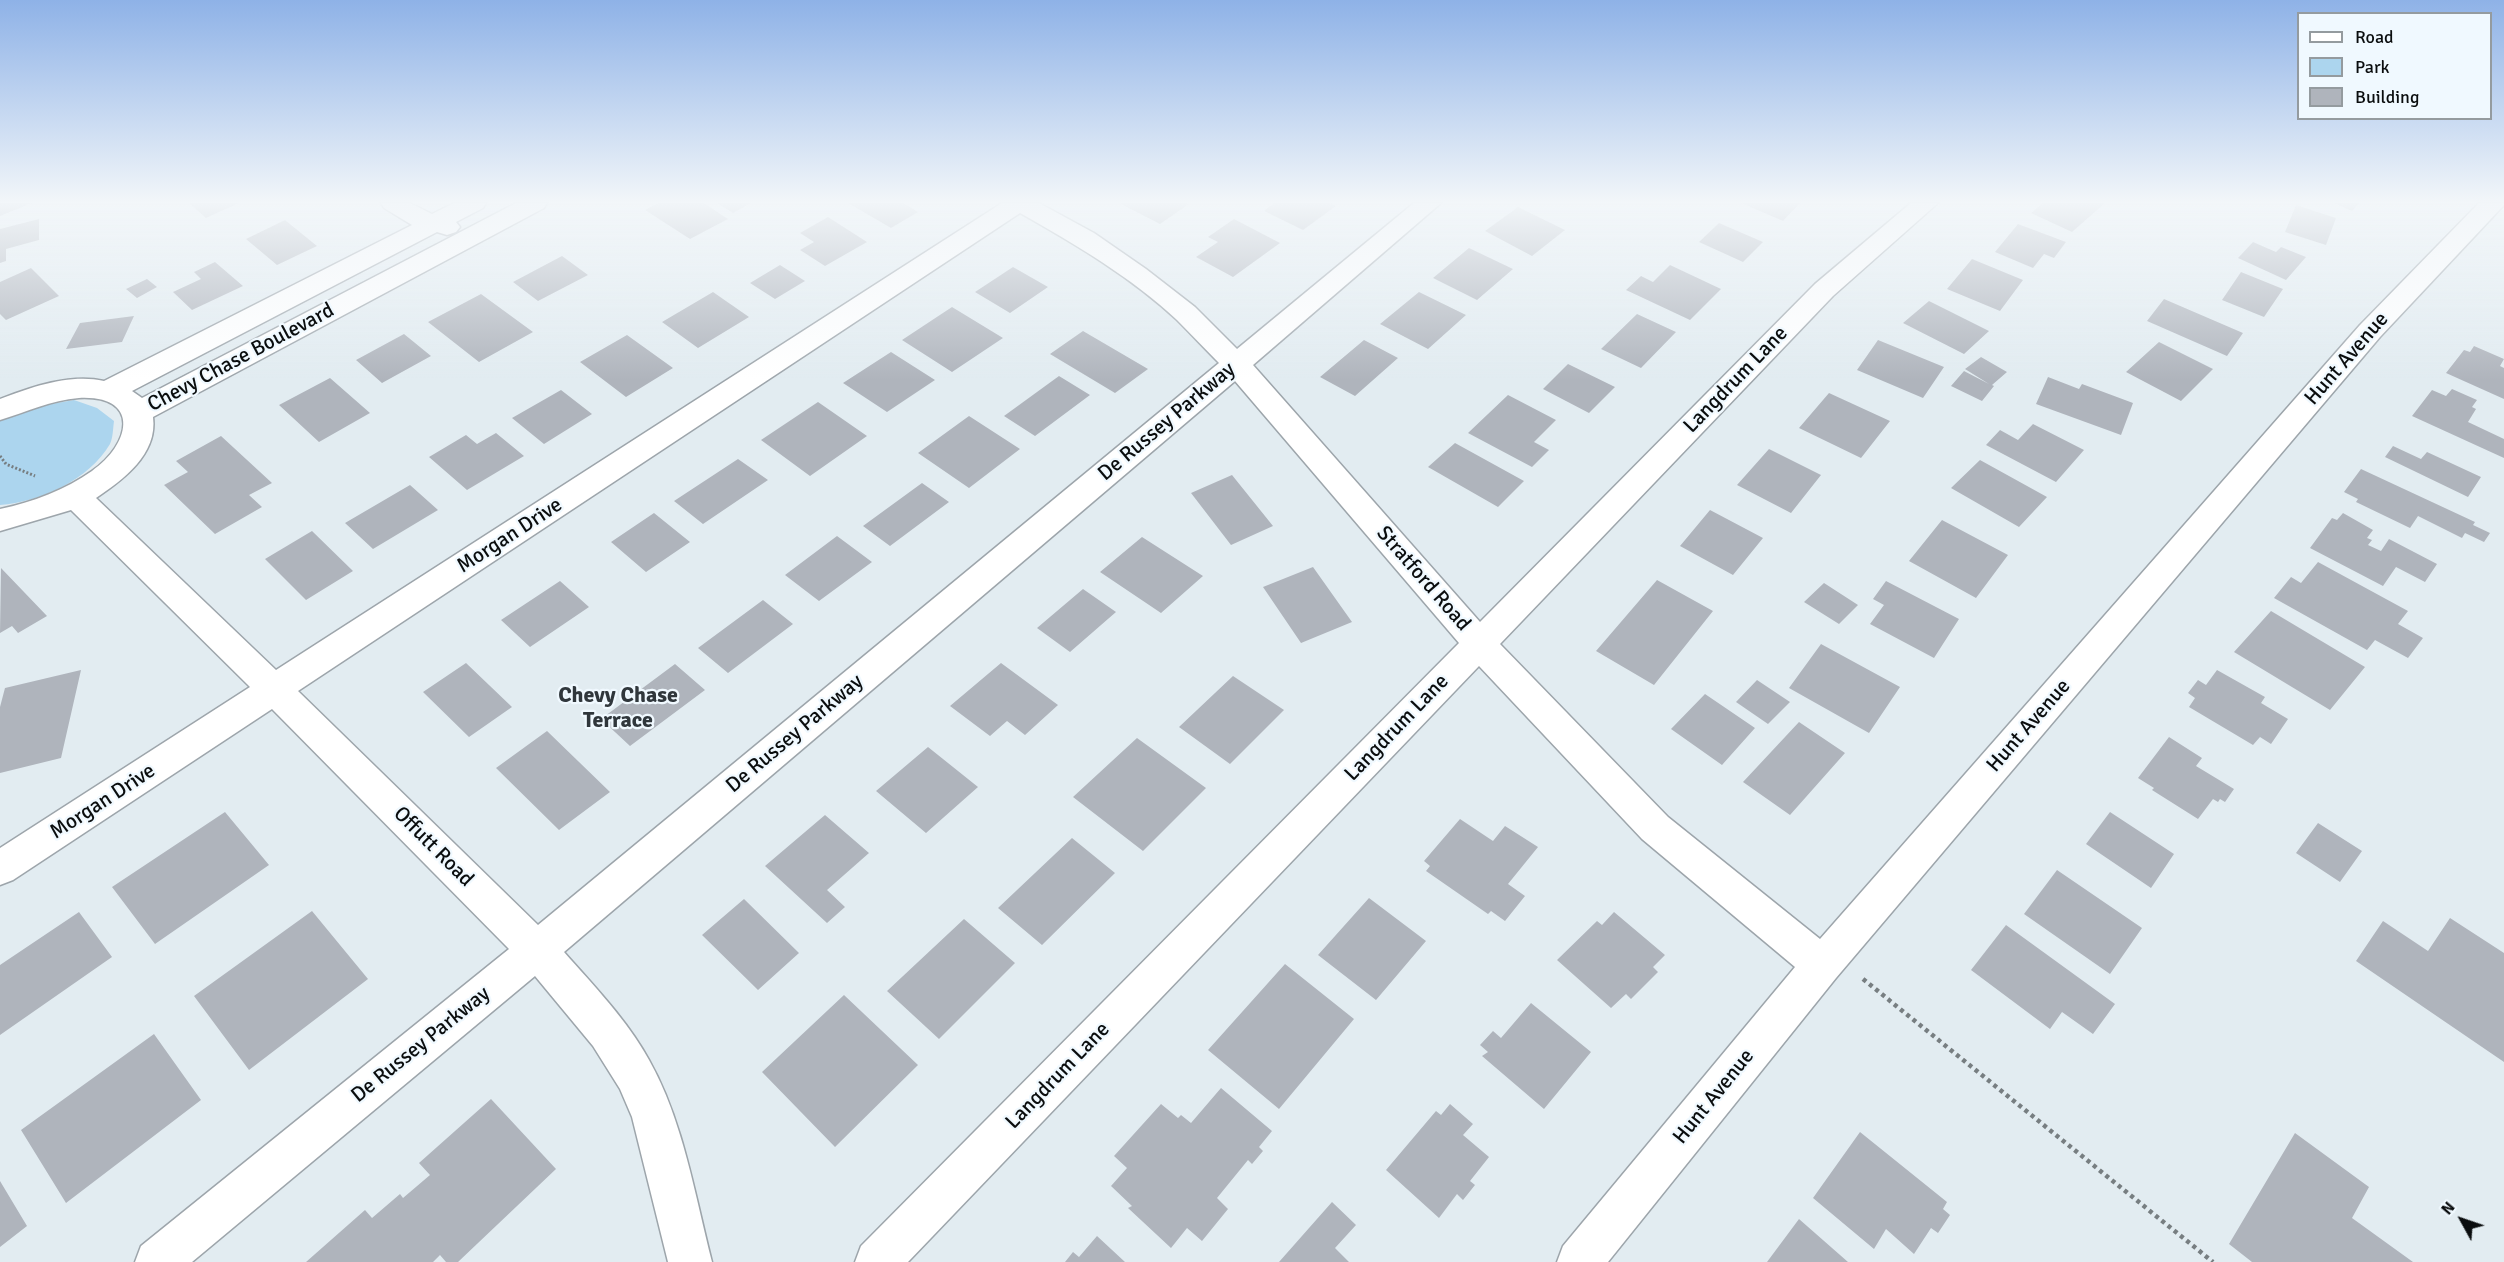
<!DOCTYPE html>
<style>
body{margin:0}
#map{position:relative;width:2504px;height:1262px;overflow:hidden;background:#e2ecf1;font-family:Signika,sans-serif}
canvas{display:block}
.legend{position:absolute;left:2297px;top:12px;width:195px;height:108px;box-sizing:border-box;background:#f0f9ff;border:2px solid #949b9f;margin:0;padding:8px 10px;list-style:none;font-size:18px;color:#0a0d0e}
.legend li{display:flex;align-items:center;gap:12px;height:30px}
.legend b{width:30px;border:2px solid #949b9f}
.north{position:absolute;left:2432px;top:1190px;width:60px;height:60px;-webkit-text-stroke:4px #f0f9ff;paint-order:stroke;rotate:310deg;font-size:16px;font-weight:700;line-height:24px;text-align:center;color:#0a0d0e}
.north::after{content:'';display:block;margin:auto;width:21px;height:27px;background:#0a0d0e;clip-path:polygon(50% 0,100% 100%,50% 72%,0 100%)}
</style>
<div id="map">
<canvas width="2504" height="1262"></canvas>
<ul class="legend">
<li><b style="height:8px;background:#fff"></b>Road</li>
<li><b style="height:16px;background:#acd5ee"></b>Park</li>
<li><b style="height:16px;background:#afb4bc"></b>Building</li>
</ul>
<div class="north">N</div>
</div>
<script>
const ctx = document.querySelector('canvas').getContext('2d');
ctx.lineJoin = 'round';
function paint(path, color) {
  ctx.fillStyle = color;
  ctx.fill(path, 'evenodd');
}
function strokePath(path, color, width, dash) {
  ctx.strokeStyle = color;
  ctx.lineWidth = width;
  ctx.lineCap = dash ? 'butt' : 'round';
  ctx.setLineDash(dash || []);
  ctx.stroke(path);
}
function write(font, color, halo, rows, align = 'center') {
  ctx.font = font + ' Signika,sans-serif';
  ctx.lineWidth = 4.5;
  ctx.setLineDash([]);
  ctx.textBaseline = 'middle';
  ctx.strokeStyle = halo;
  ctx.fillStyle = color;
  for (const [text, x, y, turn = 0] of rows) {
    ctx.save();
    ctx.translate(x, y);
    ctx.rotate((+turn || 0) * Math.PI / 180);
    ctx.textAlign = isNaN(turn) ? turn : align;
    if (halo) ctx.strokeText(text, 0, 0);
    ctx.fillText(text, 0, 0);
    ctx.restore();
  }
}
paint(new Path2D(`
 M 74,400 L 97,408 L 114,421 C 113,428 113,438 110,444 C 89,480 40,502 0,505 L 0,420 L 29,408 Z`), '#acd5ee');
paint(new Path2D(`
 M 0,203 L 32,203 L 0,216 Z
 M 189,203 L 239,203 L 206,218 Z
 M 658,203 L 704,203 L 728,219 L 690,239 L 645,210 Z
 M 717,203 L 751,203 L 733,213 Z
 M 848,203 L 903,203 L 918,212 L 891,228 Z
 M 1119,203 L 1187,203 L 1189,204 L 1160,224 Z
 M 1274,203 L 1330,203 L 1336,206 L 1303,230 L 1264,211 Z
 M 1741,203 L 1800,203 L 1783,221 Z
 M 2043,203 L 2105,203 L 2072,232 L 2031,213 Z
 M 2334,203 L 2359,203 L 2352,211 Z
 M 2296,205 L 2336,218 L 2326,245 L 2285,232 Z
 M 1518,207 L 1565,230 L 1532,256 L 1485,231 Z
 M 828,217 L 867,242 L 825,266 L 800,250 L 814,242 L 800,233 Z
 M 39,219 L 39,240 L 6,249 L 6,261 L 0,263 L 0,229 Z
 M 1234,219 L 1280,243 L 1233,277 L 1196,257 L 1218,242 L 1208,237 Z
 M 285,220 L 317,246 L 277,265 L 246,239 Z
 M 1719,223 L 1763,242 L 1743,262 L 1699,242 Z
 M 2018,224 L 2066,242 L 2054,258 L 2044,254 L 2033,268 L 1995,252 Z
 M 2253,242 L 2276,252 L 2281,247 L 2306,257 L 2286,280 L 2238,258 Z
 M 1469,248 L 1513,269 L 1477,300 L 1433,278 Z
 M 562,256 L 588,275 L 538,301 L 513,282 Z
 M 1972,259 L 2023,280 L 2000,311 L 1947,289 Z
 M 215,262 L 243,286 L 192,310 L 173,292 L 201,279 L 194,272 Z
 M 780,265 L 805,281 L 775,299 L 750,283 Z
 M 1670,265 L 1721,289 L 1690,320 L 1626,290 L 1641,276 L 1653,282 Z
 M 1013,267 L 1048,287 L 1010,313 L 975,292 Z
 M 31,268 L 59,296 L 6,320 L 0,314 L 0,282 Z
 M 2241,272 L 2283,289 L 2264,317 L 2222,300 Z
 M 147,279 L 157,287 L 137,298 L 126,289 Z
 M 713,292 L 749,317 L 698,348 L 662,322 Z
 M 1419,292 L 1466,315 L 1428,349 L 1380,324 Z
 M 481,294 L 533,332 L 479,362 L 428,322 Z
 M 2164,299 L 2243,333 L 2227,356 L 2147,321 Z
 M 1929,301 L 1989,331 L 1964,354 L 1903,323 Z
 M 952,307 L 1003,338 L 952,372 L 902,340 Z
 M 1637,314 L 1676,332 L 1641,368 L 1601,349 Z
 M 134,316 L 122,342 L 66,349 L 80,323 Z
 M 1083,331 L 1148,369 L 1115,393 L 1050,354 Z
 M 404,334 L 431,356 L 382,383 L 356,360 Z
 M 627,335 L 673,368 L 626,397 L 580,362 Z
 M 1364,340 L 1398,358 L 1355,396 L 1320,377 Z
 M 1878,340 L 1944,367 L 1923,398 L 1857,370 Z
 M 2159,342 L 2213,369 L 2181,401 L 2126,372 Z
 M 2474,346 L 2504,359 L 2500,366 L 2504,368 L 2504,399 L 2446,373 L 2464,350 L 2470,352 Z
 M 891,352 L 935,380 L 887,412 L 843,383 Z
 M 1981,357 L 2007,372 L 1992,385 L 1994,386 L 1982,401 L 1951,386 L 1964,371 L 1989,384 L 1965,369 Z
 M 1568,364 L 1615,387 L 1589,413 L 1543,389 Z
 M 1059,376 L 1090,395 L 1035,436 L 1004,416 Z
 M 2048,377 L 2079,389 L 2082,384 L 2133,403 L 2121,435 L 2036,404 Z
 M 330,378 L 370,413 L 319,442 L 279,405 Z
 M 2452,389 L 2477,400 L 2472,407 L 2476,409 L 2468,422 L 2504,439 L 2504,458 L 2412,416 L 2432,390 L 2446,396 Z
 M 561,390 L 592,414 L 544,444 L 512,418 Z
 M 1829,393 L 1890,421 L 1861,458 L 1799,428 Z
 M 1508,395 L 1556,420 L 1534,442 L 1549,450 L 1532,467 L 1468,433 Z
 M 818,402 L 867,436 L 810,476 L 761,440 Z
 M 969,416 L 1020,449 L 969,488 L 918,453 Z
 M 2033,424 L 2084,450 L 2056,482 L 1986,445 L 2000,430 L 2018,440 Z
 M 496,433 L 524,456 L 467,490 L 429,457 L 466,435 L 477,444 Z
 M 221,436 L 272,483 L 249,495 L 262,507 L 215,534 L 164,485 L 188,472 L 176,461 Z
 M 1455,443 L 1524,481 L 1498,507 L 1428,467 Z
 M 2393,446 L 2421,459 L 2427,452 L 2481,477 L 2468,497 L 2385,457 Z
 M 1769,449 L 1821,475 L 1791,513 L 1737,485 Z
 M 738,459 L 768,480 L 703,524 L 674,501 Z
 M 1980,460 L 2047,497 L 2019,527 L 1951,488 Z
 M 2361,469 L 2475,522 L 2473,525 L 2490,533 L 2484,542 L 2465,533 L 2462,538 L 2418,516 L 2410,528 L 2356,502 L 2358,499 L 2344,492 Z
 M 1232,475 L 1273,526 L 1231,545 L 1191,493 Z
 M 922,483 L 949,502 L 890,546 L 863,526 Z
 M 410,485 L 438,510 L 373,549 L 345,523 Z
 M 1710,510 L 1763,538 L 1733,575 L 1680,546 Z
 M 654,513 L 690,542 L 646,572 L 611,542 Z
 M 2343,513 L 2373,530 L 2367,538 L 2372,540 L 2368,545 L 2381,551 L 2389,539 L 2437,564 L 2425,582 L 2396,567 L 2383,586 L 2310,548 L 2332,518 L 2337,520 Z
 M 1942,520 L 2008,555 L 1976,598 L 1909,561 Z
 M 312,531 L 353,571 L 306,600 L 265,559 Z
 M 837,536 L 872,562 L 819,601 L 785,575 Z
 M 1142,537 L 1203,576 L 1161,613 L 1100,572 Z
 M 2318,562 L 2408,611 L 2398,624 L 2423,638 L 2408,658 L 2375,640 L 2367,650 L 2274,598 L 2291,577 L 2301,583 Z
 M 1313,567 L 1352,622 L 1301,643 L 1263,587 Z
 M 1,568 L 47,616 L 18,633 L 12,626 L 0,633 Z
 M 1657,580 L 1713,611 L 1654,685 L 1596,651 Z
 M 560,581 L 589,607 L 530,647 L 501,620 Z
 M 1886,581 L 1959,619 L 1934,658 L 1870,624 L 1884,605 L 1873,599 Z
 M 1824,583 L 1858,605 L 1839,624 L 1804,602 Z
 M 1083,589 L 1116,612 L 1070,652 L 1037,628 Z
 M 763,600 L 793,624 L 728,673 L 698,648 Z
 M 2271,611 L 2365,667 L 2330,710 L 2234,652 Z
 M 1821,644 L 1900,687 L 1869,733 L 1789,688 Z
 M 466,663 L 512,707 L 469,737 L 423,692 Z
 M 1001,663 L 1058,705 L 1025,735 L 1007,721 L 990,736 L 950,706 Z
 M 675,664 L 705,690 L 630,746 L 601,719 Z
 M 81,670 L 61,758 L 0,773 L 0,707 L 5,688 Z
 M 2217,670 L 2265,697 L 2261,703 L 2288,719 L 2271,744 L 2260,737 L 2253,745 L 2189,707 L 2195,698 L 2188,693 L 2198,680 L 2206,685 Z
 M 1233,676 L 1284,710 L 1230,764 L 1179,727 Z
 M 1757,680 L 1790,702 L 1768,724 L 1736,702 Z
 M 1705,694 L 1755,728 L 1722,765 L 1671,729 Z
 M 1799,722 L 1845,753 L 1790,815 L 1743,782 Z
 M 547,731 L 610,792 L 559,830 L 496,768 Z
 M 2169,737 L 2202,758 L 2196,766 L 2234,789 L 2225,802 L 2220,799 L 2218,802 L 2213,799 L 2198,819 L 2152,790 L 2154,788 L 2138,778 Z
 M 1137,738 L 1206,788 L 1143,851 L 1073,797 Z
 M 928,747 L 978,787 L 926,833 L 876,791 Z
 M 225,812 L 269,865 L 155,944 L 112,887 Z
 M 2110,812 L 2174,854 L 2151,888 L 2086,844 Z
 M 825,815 L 869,853 L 827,890 L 845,907 L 827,923 L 765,866 Z
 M 1460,819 L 1493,841 L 1505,826 L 1538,847 L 1508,884 L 1525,896 L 1505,921 L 1491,911 L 1488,914 L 1426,871 L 1430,866 L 1424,861 Z
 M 2318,823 L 2362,851 L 2340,882 L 2296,853 Z
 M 1072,838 L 1115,873 L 1042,945 L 998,908 Z
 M 2057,870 L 2142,928 L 2110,974 L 2024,914 Z
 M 1369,898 L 1426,941 L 1376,1000 L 1318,955 Z
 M 744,899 L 799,953 L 758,990 L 702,935 Z
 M 312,911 L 368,979 L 249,1070 L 194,996 Z
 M 79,912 L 112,957 L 0,1035 L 0,965 Z
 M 1614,912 L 1665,955 L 1653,967 L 1658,972 L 1631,999 L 1626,994 L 1611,1008 L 1557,960 L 1597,921 L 1602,925 Z
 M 2450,918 L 2504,953 L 2504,1062 L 2356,961 L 2383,921 L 2428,951 Z
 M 964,919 L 1015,963 L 939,1039 L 887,991 Z
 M 2006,925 L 2115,1004 L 2093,1034 L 2062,1012 L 2050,1029 L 1971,970 Z
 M 1285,964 L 1354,1019 L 1279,1109 L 1208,1050 Z
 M 844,995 L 918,1065 L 835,1147 L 762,1072 Z
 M 1531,1003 L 1591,1052 L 1544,1109 L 1482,1056 L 1488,1052 L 1480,1045 L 1493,1031 L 1501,1038 Z
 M 154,1034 L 201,1100 L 66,1203 L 21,1130 Z
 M 1221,1088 L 1272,1131 L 1259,1147 L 1263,1151 L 1252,1164 L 1248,1160 L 1217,1198 L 1228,1209 L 1202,1241 L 1187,1228 L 1171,1248 L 1128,1208 L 1132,1206 L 1111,1186 L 1127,1168 L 1114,1156 L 1161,1104 L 1178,1118 L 1181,1115 L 1191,1123 Z
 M 491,1099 L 556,1169 L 458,1262 L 446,1262 L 440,1255 L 433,1262 L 306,1262 L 365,1210 L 372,1218 L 400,1194 L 403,1198 L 430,1175 L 419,1163 Z
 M 1450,1104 L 1473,1124 L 1463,1135 L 1489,1157 L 1470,1181 L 1475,1185 L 1463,1200 L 1457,1194 L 1439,1218 L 1386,1170 L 1436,1111 L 1441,1115 Z
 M 1860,1132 L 1947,1202 L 1943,1209 L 1950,1215 L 1938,1233 L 1931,1228 L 1914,1254 L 1886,1229 L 1874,1249 L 1813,1198 Z
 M 2295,1133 L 2369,1187 L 2352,1218 L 2413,1262 L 2252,1262 L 2229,1244 Z
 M 0,1181 L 27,1226 L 0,1247 Z
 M 1332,1202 L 1356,1225 L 1335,1248 L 1349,1262 L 1279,1262 Z
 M 1799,1219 L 1848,1262 L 1767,1262 Z
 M 1097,1236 L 1125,1262 L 1065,1262 L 1073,1252 L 1079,1257 Z`), '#afb4bc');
const street = new Path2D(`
 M 381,203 L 410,203 L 432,214 L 454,203 L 486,203 L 483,208 L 456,222 L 460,227 L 456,232 L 447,235 L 437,232 L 132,391 L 142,398 L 516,203 L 547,203 L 544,208 L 153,417 C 158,454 123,480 96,498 L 276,670 L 1002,203 L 1039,203 L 1094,233 L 1146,269 L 1195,307 L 1237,349 L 1414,203 L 1441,203 L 1253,365 L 1480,622 L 1815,284 L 1911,203 L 1938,203 L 1833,296 L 1500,644 L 1668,817 L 1820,939 L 2360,325 L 2479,203 L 2504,203 L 2504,205 L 2380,337 L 1836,978 L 1608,1262 L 1557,1262 L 1563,1246 L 1795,967 L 1642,839 L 1479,666 L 908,1262 L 855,1262 L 861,1246 L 1459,643 L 1235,381 L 564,952 C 594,986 627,1020 649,1060 C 683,1120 695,1196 712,1262 L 668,1262 L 632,1117 L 620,1089 L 593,1046 L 535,976 L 192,1262 L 135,1262 L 141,1246 L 509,949 L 272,709 L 13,880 L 0,885 L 0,848 L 250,687 L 71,510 L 0,531 L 0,509 C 33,502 65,490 92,471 C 131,444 141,395 79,398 C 51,400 27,412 0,420 L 0,399 C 31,387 71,373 104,381 L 412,225 L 384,208 ZM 1020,213 C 1075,244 1131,277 1177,320 C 1191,334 1205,349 1219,363 L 538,925 L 298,691 Z`);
strokePath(street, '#9da5ab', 3);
strokePath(new Path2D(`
 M 0,456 L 6,464 L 35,476`), '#777e81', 3, [2, 2]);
strokePath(new Path2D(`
 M 1863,979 L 2213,1262`), '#777e81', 4.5, [4, 4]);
paint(street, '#fff');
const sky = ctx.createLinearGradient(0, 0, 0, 380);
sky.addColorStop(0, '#8eb2e7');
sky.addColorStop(0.53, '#f2f6f9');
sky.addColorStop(1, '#f2f6f900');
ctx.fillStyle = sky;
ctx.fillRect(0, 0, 2504, 380);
write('21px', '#0a0d0e', '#f0f9ff', [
 ["Chevy Chase Boulevard",241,358,-28],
 ["Hunt Avenue",2347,359,-49],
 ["Langdrum Lane",1736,380,-46],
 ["De Russey Parkway",1167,422,-40],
 ["Morgan Drive",510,536,-33],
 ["Stratford Road",1423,579,49],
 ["Hunt Avenue",2029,726,-49],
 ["Langdrum Lane",1397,728,-46],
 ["De Russey Parkway",795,734,-40],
 ["Morgan Drive",103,802,-33],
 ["Offutt Road",433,847,45],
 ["De Russey Parkway",421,1045,-39],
 ["Langdrum Lane",1058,1076,-46],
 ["Hunt Avenue",1714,1097,-51]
]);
write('bold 22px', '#30373c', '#f0f9ff', [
 ["Chevy Chase",618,696],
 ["Terrace",618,721]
]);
</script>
